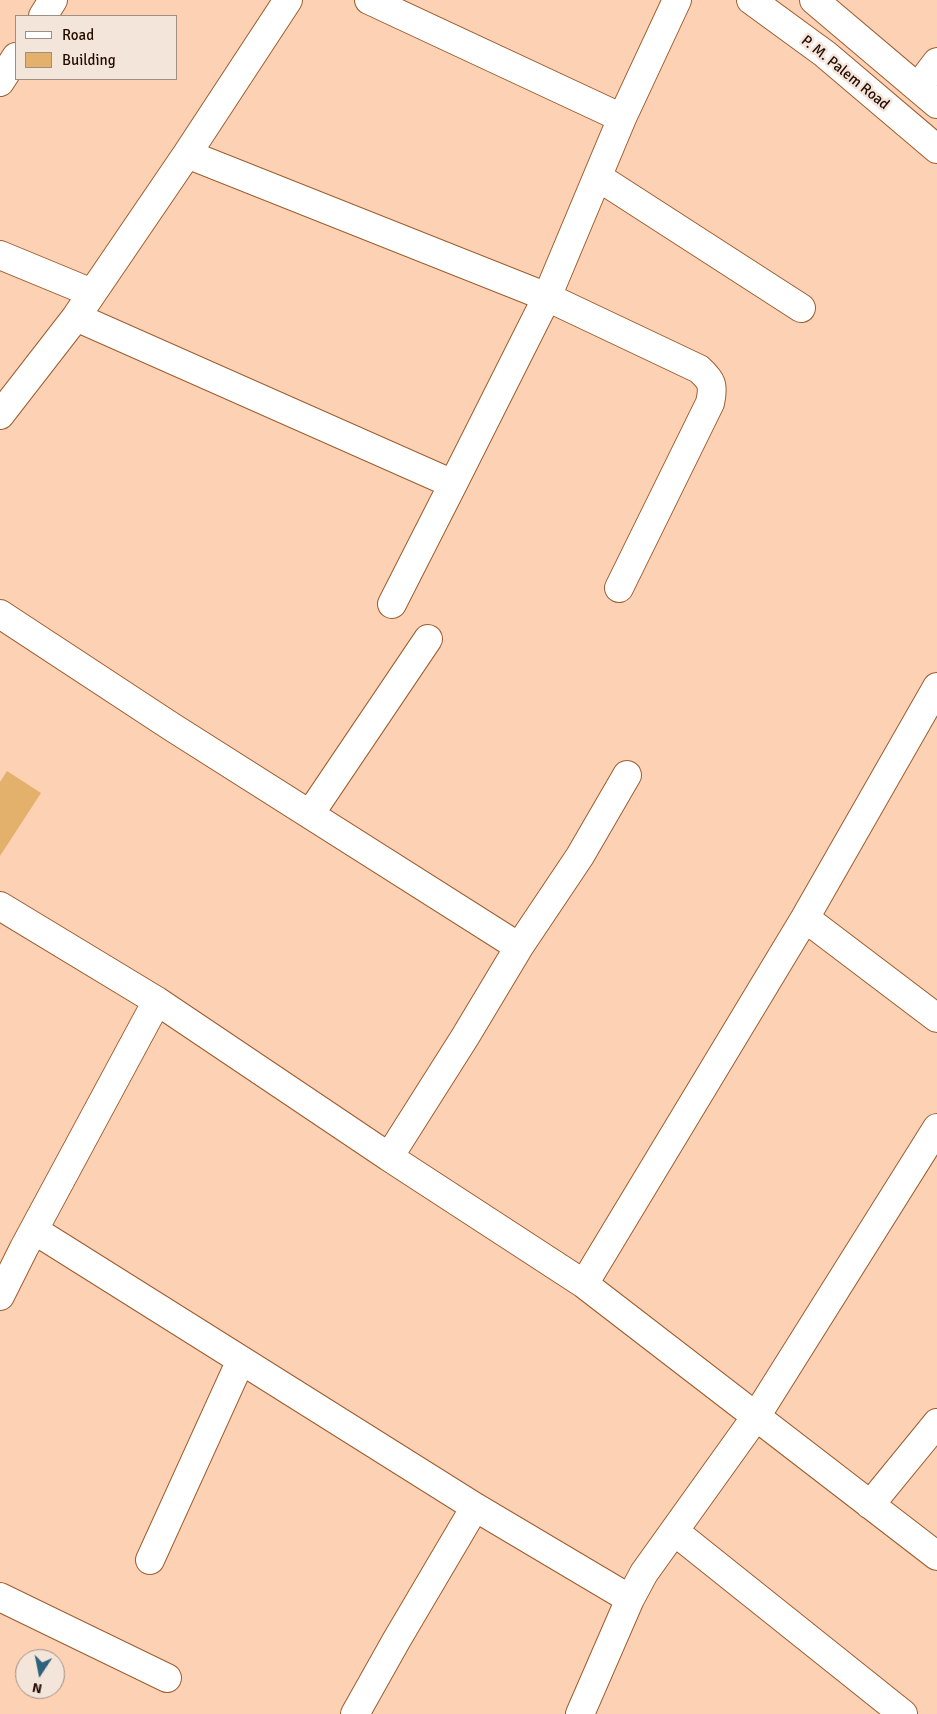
<!DOCTYPE html>
<style>
body{margin:0}
#map{position:relative;width:937px;height:1714px;overflow:hidden;background:#fdd1b4;font-family:Signika,sans-serif}
canvas{display:block}
.legend{position:absolute;left:15px;top:15px;width:162px;height:65px;box-sizing:border-box;background:#f4e5db;border:1px solid #a18e83;margin:0;padding:6px 9px;list-style:none;font-size:15px;color:#240b00}
.legend li{display:flex;align-items:center;gap:10px;height:25px}
.legend b{width:25px;border:1px solid #a18e83}
.north{position:absolute;left:15px;top:1649px;width:50px;height:50px;box-sizing:border-box;background:#f4e5db;border:1px solid #a18e83;border-radius:50%;rotate:191deg;font-size:14px;font-weight:700;line-height:20px;text-align:center;color:#240b00}
.north::after{content:'';display:block;margin:auto;width:18px;height:22px;background:#2d627e;clip-path:polygon(50% 0,100% 100%,50% 72%,0 100%)}
</style>
<div id="map">
<canvas width="937" height="1714"></canvas>
<ul class="legend">
<li><b style="height:6px;background:#fff"></b>Road</li>
<li><b style="height:14px;background:#e3b16c"></b>Building</li>
</ul>
<div class="north">N</div>
</div>
<script>
const ctx = document.querySelector('canvas').getContext('2d');
ctx.lineJoin = 'round';
function paint(path, color) {
  ctx.fillStyle = color;
  ctx.fill(path, 'evenodd');
}
function strokePath(path, color, width, dash) {
  ctx.strokeStyle = color;
  ctx.lineWidth = width;
  ctx.lineCap = dash ? 'butt' : 'round';
  ctx.setLineDash(dash || []);
  ctx.stroke(path);
}
function write(font, color, halo, rows, align = 'center') {
  ctx.font = font + ' Signika,sans-serif';
  ctx.lineWidth = 5;
  ctx.setLineDash([]);
  ctx.textBaseline = 'middle';
  ctx.strokeStyle = halo;
  ctx.fillStyle = color;
  for (const [text, x, y, turn = 0] of rows) {
    ctx.save();
    ctx.translate(x, y);
    ctx.rotate((+turn || 0) * Math.PI / 180);
    ctx.textAlign = isNaN(turn) ? turn : align;
    if (halo) ctx.strokeText(text, 0, 0);
    ctx.fillText(text, 0, 0);
    ctx.restore();
  }
}
paint(new Path2D(`
 M 7,771 L 41,793 L 0,856 L 0,782 Z`), '#e3b16c');
const minor = new Path2D(`
 M 369,0 L 622,118
 M 751,0 L 825,54 L 937,149
 M 814,0 L 937,104
 M 43,16 L 53,0
 M 0,82 L 16,57
 M 918,87 L 937,62
 M 187,154 L 547,297 L 699,369 C 712,381 714,385 710,403 L 619,588
 M 598,177 L 801,308
 M 0,255 L 92,293
 M 76,317 L 453,484 L 547,297 L 622,118 L 677,0
 M 0,415 L 76,317 L 187,154 L 288,0
 M 392,604 L 453,484
 M 0,614 L 172,727 L 519,947 L 580,856 L 627,775
 M 310,814 L 428,639
 M 0,906 L 157,1001 L 389,1157
 M 805,918 L 937,1018
 M 519,947 L 465,1037 L 389,1157 L 584,1284 L 805,918 L 937,687
 M 34,1230 L 475,1507 L 630,1599
 M 584,1284 L 937,1556
 M 0,1296 L 24,1248 L 157,1001
 M 870,1505 L 937,1423
 M 674,1531 L 903,1714
 M 150,1560 L 241,1360
 M 0,1597 L 167,1678
 M 355,1714 L 396,1641 L 475,1507
 M 580,1714 L 630,1599 L 644,1573 L 755,1418 L 937,1128`);
strokePath(minor, '#9d5d2e', 30);
strokePath(minor, '#fff', 28);
write('15px', '#240b00', '#f4e5db', [
 ["P. M. Palem Road",845,73,39]
]);
</script>
